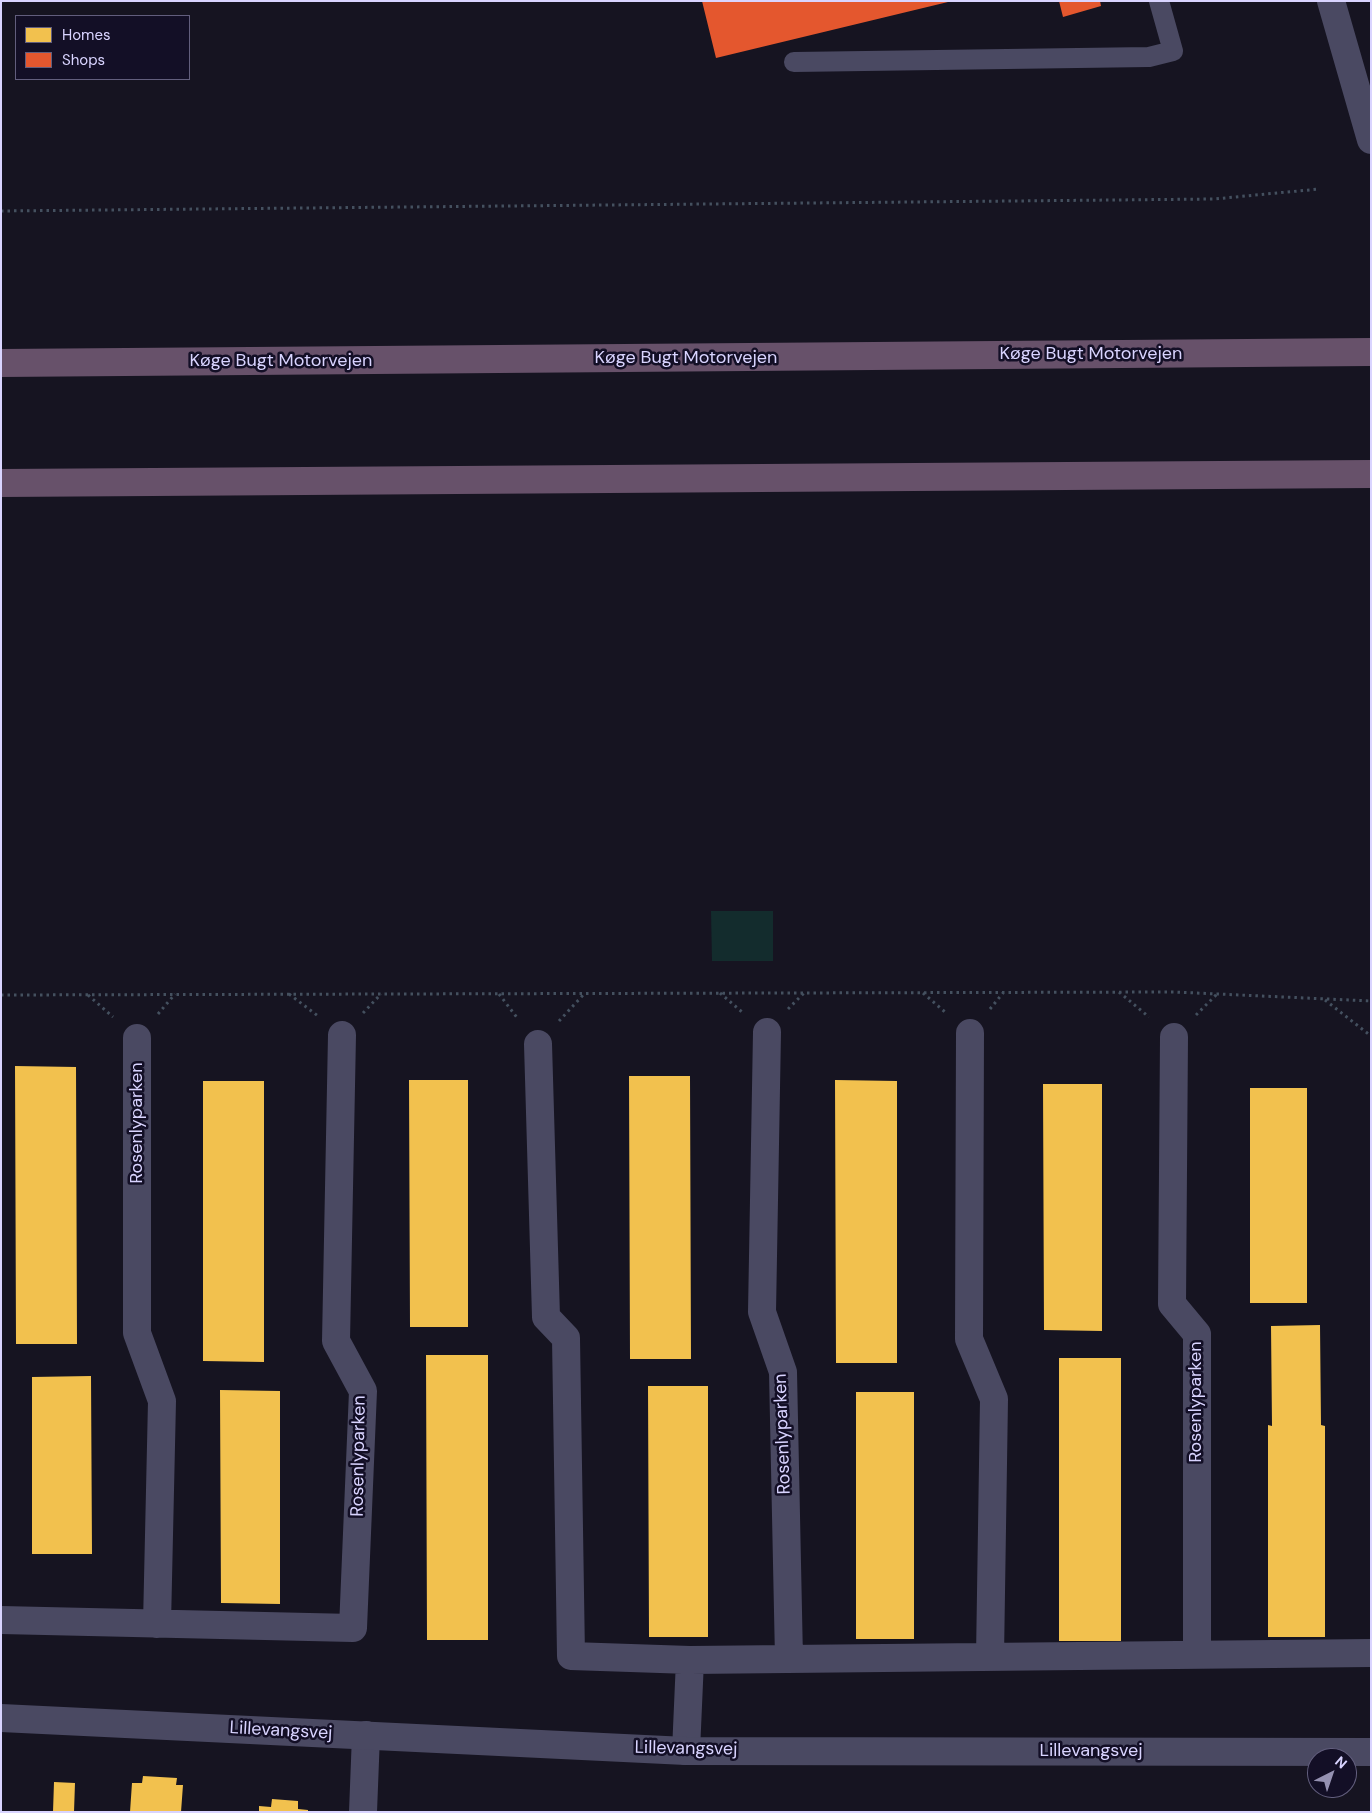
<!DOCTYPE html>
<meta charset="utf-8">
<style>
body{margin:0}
#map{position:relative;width:1372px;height:1813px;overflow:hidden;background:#161421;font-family:"DM Sans",sans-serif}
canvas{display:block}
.frame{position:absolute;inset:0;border:2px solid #d9d4ff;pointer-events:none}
.legend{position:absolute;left:15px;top:15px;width:175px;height:65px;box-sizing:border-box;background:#130f26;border:1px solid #625e7d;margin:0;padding:6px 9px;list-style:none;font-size:15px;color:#d9d4ff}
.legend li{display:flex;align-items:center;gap:10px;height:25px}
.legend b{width:25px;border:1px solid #625e7d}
.north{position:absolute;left:1307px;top:1748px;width:50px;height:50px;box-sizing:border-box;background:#130f26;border:1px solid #625e7d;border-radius:50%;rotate:41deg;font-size:14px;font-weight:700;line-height:20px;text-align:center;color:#d9d4ff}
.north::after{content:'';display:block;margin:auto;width:18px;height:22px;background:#9591b1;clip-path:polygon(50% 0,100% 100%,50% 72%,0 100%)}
</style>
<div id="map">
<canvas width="1372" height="1813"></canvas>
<div class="frame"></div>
<ul class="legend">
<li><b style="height:14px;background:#f2c14e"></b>Homes</li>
<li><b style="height:14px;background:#e4572e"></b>Shops</li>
</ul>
<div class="north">N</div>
</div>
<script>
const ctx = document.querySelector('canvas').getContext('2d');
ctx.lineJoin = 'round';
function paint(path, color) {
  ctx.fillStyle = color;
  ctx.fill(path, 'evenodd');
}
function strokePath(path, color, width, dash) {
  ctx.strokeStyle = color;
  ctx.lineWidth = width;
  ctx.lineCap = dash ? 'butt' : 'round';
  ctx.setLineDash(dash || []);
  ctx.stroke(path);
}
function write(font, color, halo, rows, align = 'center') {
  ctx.font = font + ' "DM Sans",sans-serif';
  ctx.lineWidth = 5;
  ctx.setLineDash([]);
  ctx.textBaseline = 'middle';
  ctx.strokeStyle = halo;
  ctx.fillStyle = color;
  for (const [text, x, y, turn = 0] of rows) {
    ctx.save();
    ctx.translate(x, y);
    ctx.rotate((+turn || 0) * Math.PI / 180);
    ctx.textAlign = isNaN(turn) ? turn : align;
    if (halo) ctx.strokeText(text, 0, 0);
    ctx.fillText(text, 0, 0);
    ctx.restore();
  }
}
paint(new Path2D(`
 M 711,911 L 773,911 L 773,961 L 712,961 Z`), '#132c2d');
paint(new Path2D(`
 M 15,1066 L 76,1067 L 77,1344 L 16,1344 Z
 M 629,1076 L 690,1076 L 691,1359 L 630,1359 Z
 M 409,1080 L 468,1080 L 468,1327 L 410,1327 Z
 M 835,1080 L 897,1081 L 897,1363 L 836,1363 Z
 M 203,1081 L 264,1081 L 264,1362 L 203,1361 Z
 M 1043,1084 L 1102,1084 L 1102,1331 L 1044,1330 Z
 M 1250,1088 L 1307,1088 L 1307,1303 L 1250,1303 Z
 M 1320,1325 L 1321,1425 L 1325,1426 L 1325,1637 L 1268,1637 L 1268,1425 L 1272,1426 L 1271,1326 Z
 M 426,1355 L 488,1355 L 488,1640 L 427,1640 Z
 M 1059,1358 L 1121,1358 L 1121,1641 L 1059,1641 Z
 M 91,1376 L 92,1554 L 32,1554 L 32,1377 Z
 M 648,1386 L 708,1386 L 708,1637 L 649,1637 Z
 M 220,1390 L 280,1391 L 280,1604 L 221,1603 Z
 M 856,1392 L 914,1392 L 914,1639 L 856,1639 Z
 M 143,1776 L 177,1778 L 176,1785 L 183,1785 L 181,1812 L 130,1812 L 132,1783 L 142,1783 Z
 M 54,1782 L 75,1783 L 74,1812 L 53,1812 Z
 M 272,1799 L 298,1801 L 298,1809 L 308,1810 L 308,1812 L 259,1812 L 259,1806 L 271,1807 Z`), '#f2c14e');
paint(new Path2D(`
 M 702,1 L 948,1 L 948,2 L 716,58 Z
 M 1059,1 L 1100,1 L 1101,6 L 1063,17 Z`), '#e4572e');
strokePath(new Path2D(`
 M 1,211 L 1214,199 L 1319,189
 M 1119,992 L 1149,1017
 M 720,993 L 742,1012
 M 923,993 L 945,1012
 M 289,994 L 318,1016
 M 499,994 L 518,1019
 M 1,995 L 1174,992 L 1371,1001
 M 88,995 L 113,1017
 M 1325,1000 L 1371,1036
 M 788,1009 L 804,993
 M 990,1009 L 1003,993
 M 363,1013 L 381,994
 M 158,1014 L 175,994
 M 1196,1015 L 1217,994
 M 559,1021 L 585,993`), '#44505f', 3, [2.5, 4]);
strokePath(new Path2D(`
 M 794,62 L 1149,57 L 1173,51 L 1159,1`), '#4a4962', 20);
strokePath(new Path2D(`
 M 767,1032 L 762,1312 L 783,1372 L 789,1659
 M 970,1033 L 969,1339 L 994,1399 L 990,1657
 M 1174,1037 L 1172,1304 L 1197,1334 L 1197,1655
 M 137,1038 L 137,1333 L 162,1401 L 157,1624
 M 538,1044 L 546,1317 L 566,1338 L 571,1656 L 690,1660 L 1371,1653
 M 1,1620 L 353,1628 L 363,1391 L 336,1341 L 342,1035
 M 686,1751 L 690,1660
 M 363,1812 L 366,1735`), '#4a4962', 28);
strokePath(new Path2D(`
 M 1331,1 L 1371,140
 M 1,1718 L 686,1751 L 1371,1752`), '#4a4962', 28);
strokePath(new Path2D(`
 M 1,363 L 1371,352
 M 1,483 L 1371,474`), '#67516a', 28);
write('18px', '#d9d4ff', '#130f26', [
 ["Køge Bugt Motorvejen",1091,354],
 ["Køge Bugt Motorvejen",686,358],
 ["Køge Bugt Motorvejen",281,361],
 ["Rosenlyparken",137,1123,-90],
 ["Rosenlyparken",1196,1402,-90],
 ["Rosenlyparken",783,1434,-92],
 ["Rosenlyparken",359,1456,-89],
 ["Lillevangsvej",281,1731,3],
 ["Lillevangsvej",686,1749,1],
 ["Lillevangsvej",1091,1751]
]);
</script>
